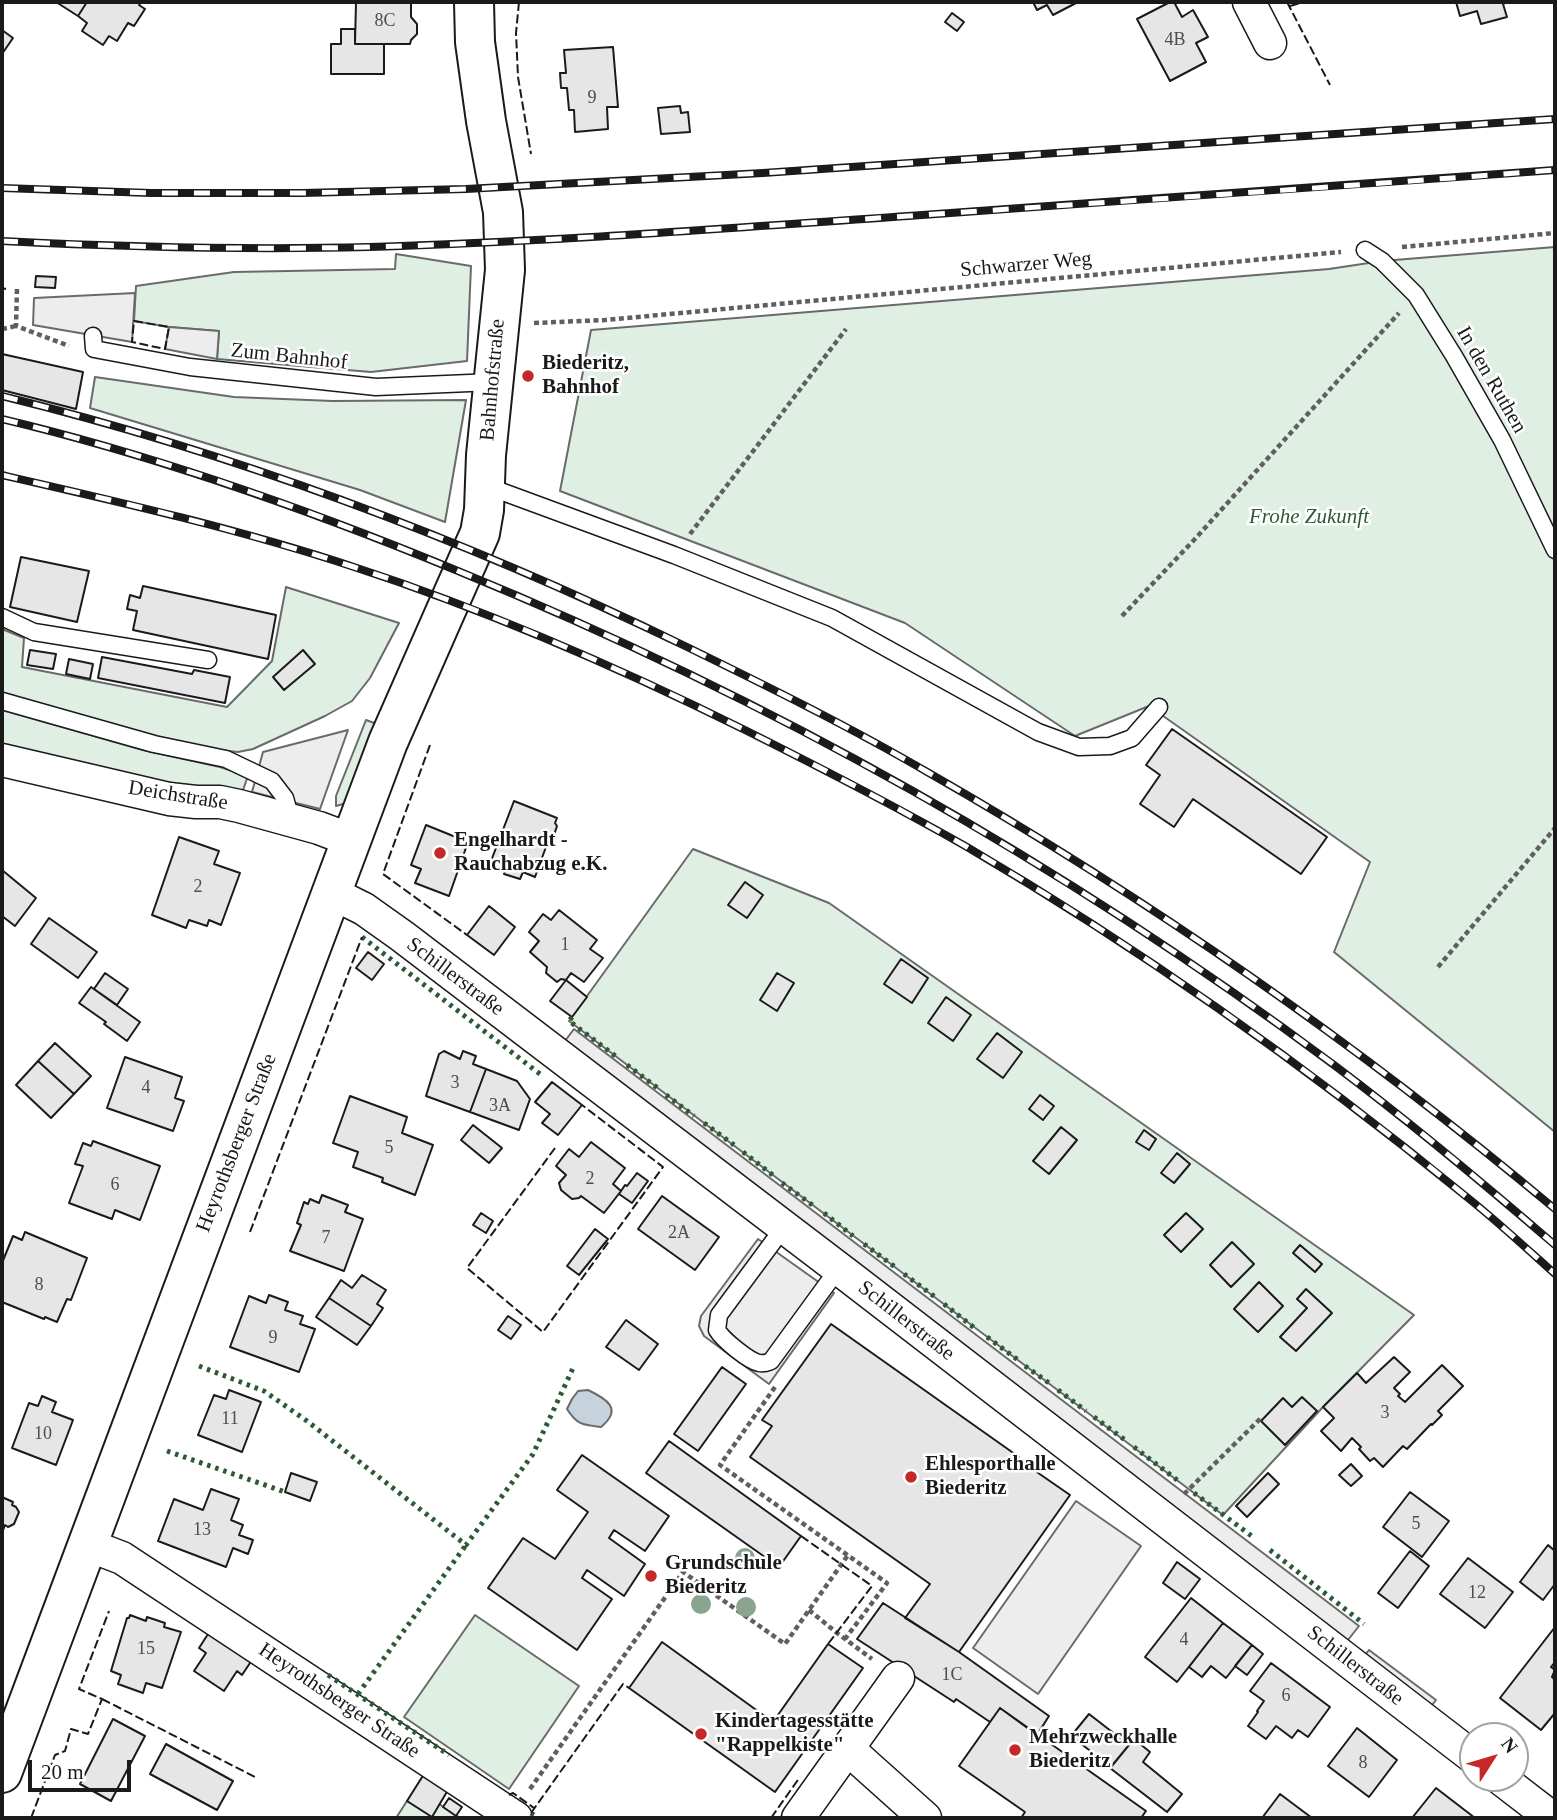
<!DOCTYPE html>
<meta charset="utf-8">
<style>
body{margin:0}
#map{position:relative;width:1557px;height:1820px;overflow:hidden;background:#fff;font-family:Georgia,serif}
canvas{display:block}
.frame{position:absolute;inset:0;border:4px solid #1a1a1a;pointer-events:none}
.north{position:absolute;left:1459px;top:1722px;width:70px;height:70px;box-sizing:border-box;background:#fff;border:2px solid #a3a3a3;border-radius:50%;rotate:53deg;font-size:19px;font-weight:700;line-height:28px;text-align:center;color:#1a1a1a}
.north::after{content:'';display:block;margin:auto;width:24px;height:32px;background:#c62828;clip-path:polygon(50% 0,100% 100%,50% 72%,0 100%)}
.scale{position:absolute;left:28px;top:1760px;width:103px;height:32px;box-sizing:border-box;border:4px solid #1a1a1a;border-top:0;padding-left:9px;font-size:21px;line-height:24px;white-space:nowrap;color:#1a1a1a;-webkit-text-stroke:5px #fff;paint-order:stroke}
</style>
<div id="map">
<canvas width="1557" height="1820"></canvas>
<div class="frame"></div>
<div class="north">N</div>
<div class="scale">20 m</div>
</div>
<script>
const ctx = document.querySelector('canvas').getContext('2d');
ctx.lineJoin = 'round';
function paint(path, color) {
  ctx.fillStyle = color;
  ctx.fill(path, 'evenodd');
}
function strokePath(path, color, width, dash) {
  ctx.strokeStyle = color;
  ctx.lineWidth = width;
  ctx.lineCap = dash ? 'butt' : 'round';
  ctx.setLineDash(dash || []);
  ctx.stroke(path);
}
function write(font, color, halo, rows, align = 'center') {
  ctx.font = font + ' Georgia,serif';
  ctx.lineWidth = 5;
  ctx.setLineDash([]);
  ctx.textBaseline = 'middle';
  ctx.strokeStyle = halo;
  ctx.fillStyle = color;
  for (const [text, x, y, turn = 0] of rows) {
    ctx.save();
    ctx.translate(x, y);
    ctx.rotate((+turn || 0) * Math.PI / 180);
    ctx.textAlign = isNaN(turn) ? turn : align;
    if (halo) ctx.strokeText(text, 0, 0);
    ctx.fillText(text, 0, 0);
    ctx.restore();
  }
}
const green = new Path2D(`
 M 1555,247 L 1555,1132 L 1334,952 L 1370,862 L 1149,706 L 1075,736 L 905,623 L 560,491 L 591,330 L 1329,269 L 1382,261 Z
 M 396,254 L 471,266 L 467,361 L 371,372 L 217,359 L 219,331 L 169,327 L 134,321 L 136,286 L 234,272 L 395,269 Z
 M 95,377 L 234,397 L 333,401 L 466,400 L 445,522 L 360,490 L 90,408 Z
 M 286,587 L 399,623 L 370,678 L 352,701 L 325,716 L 253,749 L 238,752 L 218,750 L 116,728 L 2,693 L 2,629 L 24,638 L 22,667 L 227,707 L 272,661 Z
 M 2,710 L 143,750 L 220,767 L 248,776 L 243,790 L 188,788 L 2,744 Z
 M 366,720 L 377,724 L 350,799 L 343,804 L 336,806 L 336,796 Z
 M 693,849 L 829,903 L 1414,1315 L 1323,1407 L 1223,1515 L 569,1021 Z
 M 475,1615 L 579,1686 L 509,1789 L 404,1717 Z
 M 407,1801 L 431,1816 L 439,1804 L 460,1818 L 396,1818 Z`);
paint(green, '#e0efe3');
strokePath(green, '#6a6a6a', 2);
const parking = new Path2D(`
 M 135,293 L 132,342 L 33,325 L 34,298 Z
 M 169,327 L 219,331 L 217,359 L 165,349 Z
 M 348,730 L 320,809 L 252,792 L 263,752 Z
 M 574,1029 L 1359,1626 L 1344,1645 L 562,1045 Z
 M 758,1239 L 834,1293 L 769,1384 L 704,1336 L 699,1326 L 701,1316 Z
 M 1076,1501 L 1141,1546 L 1038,1694 L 973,1648 Z
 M 1369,1650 L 1436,1700 L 1428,1710 L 1362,1659 Z`);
paint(parking, '#ededed');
strokePath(parking, '#6a6a6a', 2);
const water = new Path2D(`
 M 588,1390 C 607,1399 623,1409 601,1427 C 583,1425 577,1425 567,1409 L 572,1399 L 578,1391 Z`);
paint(water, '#c6d2dc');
strokePath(water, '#6a6a6a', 2);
const building = new Path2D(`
 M 56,2 L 87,2 L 78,16 Z
 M 87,2 L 141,2 L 139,5 L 145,9 L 134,26 L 128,23 L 117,41 L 109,36 L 103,45 L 82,31 L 87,23 L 78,16 Z
 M 356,2 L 411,2 L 411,17 L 417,24 L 417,34 L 411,40 L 410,44 L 355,44 Z
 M 1033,2 L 1075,2 L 1076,3 L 1053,15 L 1047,5 L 1037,10 Z
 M 1170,2 L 1174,2 L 1182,17 L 1193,10 L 1208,37 L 1196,43 L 1206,62 L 1170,81 L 1137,19 Z
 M 1456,2 L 1507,2 L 1503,4 L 1507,17 L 1481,24 L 1477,11 L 1460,16 Z
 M 952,13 L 964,22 L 957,31 L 945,22 Z
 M 341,29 L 355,29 L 355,44 L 384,44 L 384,74 L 331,74 L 331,44 L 341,44 Z
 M 2,30 L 13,38 L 2,54 Z
 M 613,47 L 618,107 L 607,107 L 608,129 L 575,132 L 574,110 L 569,110 L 567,88 L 561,88 L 560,73 L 566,73 L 564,50 Z
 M 680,106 L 681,113 L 688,112 L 690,132 L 661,134 L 658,108 Z
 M 36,276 L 56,277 L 55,288 L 35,287 Z
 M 2,354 L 83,372 L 76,409 L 2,390 Z
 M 21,557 L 89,571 L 77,622 L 10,607 Z
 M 143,586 L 276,615 L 268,659 L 133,630 L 137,611 L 127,609 L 130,595 L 140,598 Z
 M 30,650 L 56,654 L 53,669 L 27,665 Z
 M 303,650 L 315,664 L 284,690 L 273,677 Z
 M 102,657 L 192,674 L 194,670 L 230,677 L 225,703 L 98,678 Z
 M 69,659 L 93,664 L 90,679 L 66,674 Z
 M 1172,729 L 1327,837 L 1301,874 L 1193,799 L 1174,827 L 1140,804 L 1160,775 L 1146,765 Z
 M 514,801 L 557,818 L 555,823 L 557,826 L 554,835 L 550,836 L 535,877 L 523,872 L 520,879 L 504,874 L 507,866 L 491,861 Z
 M 426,825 L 468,842 L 449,896 L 415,883 L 421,869 L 411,865 Z
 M 179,837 L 219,851 L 214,864 L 240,873 L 221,925 L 209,920 L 207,926 L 189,920 L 186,928 L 152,915 Z
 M 2,870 L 36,898 L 15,926 L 2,916 Z
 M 745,882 L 763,895 L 747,918 L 728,905 Z
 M 489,906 L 515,927 L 494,955 L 467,935 Z
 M 559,910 L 597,940 L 590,949 L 603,958 L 584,982 L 571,973 L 566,980 L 561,979 L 557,982 L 546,973 L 547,967 L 530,952 L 539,941 L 529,932 L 543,914 L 551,920 Z
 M 49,918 L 97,952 L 78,978 L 31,944 Z
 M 368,952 L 384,964 L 372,980 L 356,968 Z
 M 901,959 L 928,978 L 912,1003 L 884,984 Z
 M 105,973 L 128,989 L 117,1005 L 94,989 Z
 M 777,973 L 794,983 L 777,1011 L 760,1000 Z
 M 566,980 L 587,997 L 572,1017 L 550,1001 Z
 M 91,987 L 140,1022 L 127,1041 L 104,1024 L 106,1022 L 79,1003 Z
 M 946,997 L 971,1015 L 953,1041 L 928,1023 Z
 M 997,1033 L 1022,1052 L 1003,1078 L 977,1059 Z
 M 55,1043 L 91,1076 L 74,1094 L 38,1061 Z
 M 444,1051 L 460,1059 L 463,1051 L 476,1056 L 473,1064 L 486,1069 L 470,1112 L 426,1096 L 439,1054 Z
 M 125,1057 L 182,1077 L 175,1098 L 184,1101 L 173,1131 L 107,1108 Z
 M 38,1061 L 74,1094 L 51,1118 L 16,1085 Z
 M 486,1069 L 517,1081 L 530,1099 L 519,1130 L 470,1112 Z
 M 552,1082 L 582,1105 L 558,1135 L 542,1123 L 550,1114 L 535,1102 Z
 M 1040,1095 L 1054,1106 L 1043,1120 L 1029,1109 Z
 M 350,1096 L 407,1117 L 402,1133 L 433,1145 L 415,1195 L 382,1182 L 383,1178 L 353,1167 L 358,1152 L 333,1143 Z
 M 473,1125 L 502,1148 L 489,1163 L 461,1140 Z
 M 1061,1127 L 1077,1140 L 1049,1174 L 1033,1161 Z
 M 1144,1130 L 1156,1139 L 1149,1150 L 1136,1142 Z
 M 93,1141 L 160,1166 L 140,1220 L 115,1210 L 112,1219 L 69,1203 L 83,1166 L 75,1164 L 83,1143 L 91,1146 Z
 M 591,1142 L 625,1168 L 613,1184 L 621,1191 L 604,1213 L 581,1196 L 579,1198 L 572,1199 L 561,1190 L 559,1183 L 566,1175 L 556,1166 L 569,1149 L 579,1157 Z
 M 1177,1153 L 1190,1164 L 1174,1183 L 1161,1173 Z
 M 637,1173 L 648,1181 L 632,1203 L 619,1194 L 625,1185 L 627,1186 Z
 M 322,1195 L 348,1205 L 345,1212 L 363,1219 L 344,1271 L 290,1251 L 301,1225 L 297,1223 L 304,1202 L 308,1204 L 310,1199 L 319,1203 Z
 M 662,1196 L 719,1237 L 695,1270 L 638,1229 Z
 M 481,1213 L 493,1221 L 486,1233 L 473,1225 Z
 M 1186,1213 L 1203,1229 L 1181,1252 L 1164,1235 Z
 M 595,1229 L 608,1239 L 579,1275 L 567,1266 Z
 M 25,1232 L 87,1258 L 71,1300 L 67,1299 L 57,1322 L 45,1317 L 44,1319 L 2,1302 L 2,1263 L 13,1236 L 22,1240 Z
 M 1232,1242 L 1254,1264 L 1231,1287 L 1210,1265 Z
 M 1300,1245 L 1322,1264 L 1315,1272 L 1293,1253 Z
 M 362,1275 L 386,1290 L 377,1304 L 383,1308 L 371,1326 L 329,1298 L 341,1280 L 352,1288 Z
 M 1259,1282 L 1283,1306 L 1258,1332 L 1234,1309 Z
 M 1306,1289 L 1332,1313 L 1296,1351 L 1280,1337 L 1307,1308 L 1297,1299 Z
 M 269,1295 L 288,1302 L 285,1310 L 303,1316 L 300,1324 L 315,1329 L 299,1372 L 230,1347 L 249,1296 L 266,1303 Z
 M 329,1298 L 371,1326 L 357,1345 L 316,1317 Z
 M 508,1316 L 521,1325 L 511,1339 L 498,1330 Z
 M 626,1320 L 658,1344 L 639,1370 L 606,1347 Z
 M 831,1324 L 1019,1457 L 1018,1459 L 1070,1495 L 959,1652 L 905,1618 L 930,1584 L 750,1457 L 772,1426 L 762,1420 Z
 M 1394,1357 L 1410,1372 L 1394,1388 L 1400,1394 L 1398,1396 L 1405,1402 L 1442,1365 L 1463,1386 L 1438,1411 L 1442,1415 L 1432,1425 L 1431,1424 L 1407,1449 L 1403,1446 L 1383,1467 L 1374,1458 L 1370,1461 L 1359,1449 L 1361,1447 L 1352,1438 L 1341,1451 L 1321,1431 L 1334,1418 L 1323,1407 L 1357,1373 L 1366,1383 Z
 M 722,1367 L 746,1384 L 698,1451 L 674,1434 Z
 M 229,1390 L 261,1402 L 242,1452 L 198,1435 L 214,1395 L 226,1399 Z
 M 42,1396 L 56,1402 L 52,1412 L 73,1420 L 56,1465 L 12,1448 L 29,1403 L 38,1406 Z
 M 1302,1397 L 1317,1411 L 1285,1445 L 1261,1421 L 1283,1398 L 1292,1407 Z
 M 669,1441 L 801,1536 L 779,1567 L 646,1473 Z
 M 582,1455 L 669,1516 L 645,1551 L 614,1530 L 609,1538 L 645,1564 L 624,1596 L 587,1570 L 582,1578 L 612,1599 L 577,1650 L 488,1588 L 523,1538 L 555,1559 L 588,1512 L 557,1490 Z
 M 1351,1464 L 1362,1476 L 1351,1486 L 1339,1475 Z
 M 291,1473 L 317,1482 L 310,1501 L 285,1492 Z
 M 1268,1473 L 1279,1484 L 1247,1517 L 1236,1506 Z
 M 211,1489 L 239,1499 L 231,1520 L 243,1525 L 239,1535 L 253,1540 L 248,1554 L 233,1548 L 226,1567 L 158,1541 L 174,1499 L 203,1510 Z
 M 1410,1492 L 1449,1521 L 1422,1557 L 1383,1527 Z
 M 2,1497 L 13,1502 L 12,1505 L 16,1507 L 19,1512 L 14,1524 L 8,1527 L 5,1525 L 2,1533 Z
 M 1548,1545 L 1555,1551 L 1555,1584 L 1543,1600 L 1520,1582 Z
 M 1410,1551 L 1429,1566 L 1398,1608 L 1378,1593 Z
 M 1468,1558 L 1513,1592 L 1485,1628 L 1440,1594 Z
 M 1177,1562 L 1200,1579 L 1185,1599 L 1163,1583 Z
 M 1191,1598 L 1223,1623 L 1177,1682 L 1145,1657 Z
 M 883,1603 L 959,1652 L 1049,1716 L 1037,1735 L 1000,1708 L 990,1722 L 956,1699 L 954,1702 L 857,1639 Z
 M 130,1615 L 146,1621 L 147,1617 L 165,1623 L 164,1627 L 181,1632 L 162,1688 L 146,1683 L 143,1693 L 118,1684 L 121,1675 L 111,1671 L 127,1618 L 129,1618 Z
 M 1223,1623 L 1252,1645 L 1226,1678 L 1211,1666 L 1202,1677 L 1189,1667 Z
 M 1555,1627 L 1555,1662 L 1551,1667 L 1555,1670 L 1552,1677 L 1555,1680 L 1555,1713 L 1541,1730 L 1500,1698 Z
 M 210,1631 L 252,1660 L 242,1675 L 237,1671 L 224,1691 L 194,1671 L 206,1653 L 199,1648 Z
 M 662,1642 L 773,1722 L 828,1644 L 863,1668 L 775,1792 L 629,1688 Z
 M 1252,1645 L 1263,1654 L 1247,1675 L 1235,1666 Z
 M 1271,1663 L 1330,1707 L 1308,1737 L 1298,1730 L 1292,1738 L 1276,1726 L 1266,1739 L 1248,1726 L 1258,1712 L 1257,1711 L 1264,1701 L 1250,1691 Z
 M 1000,1708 L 1146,1811 L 1141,1818 L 1021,1818 L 1025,1812 L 959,1766 Z
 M 1089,1714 L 1129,1745 L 1111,1767 L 1071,1736 Z
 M 113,1719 L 145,1736 L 111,1801 L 80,1784 Z
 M 1357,1728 L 1397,1760 L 1369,1797 L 1328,1766 Z
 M 1134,1739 L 1150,1752 L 1143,1762 L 1182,1794 L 1167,1812 L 1110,1768 Z
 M 166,1744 L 233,1781 L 217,1810 L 150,1774 Z
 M 424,1774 L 448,1790 L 432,1817 L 407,1801 Z
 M 1436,1788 L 1475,1818 L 1412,1818 Z
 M 1280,1794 L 1312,1818 L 1262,1818 Z
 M 449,1798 L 462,1807 L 456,1816 L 443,1807 Z`);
paint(building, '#e6e6e6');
strokePath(building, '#1a1a1a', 2);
const service = new Path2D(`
 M 1365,250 L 1382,261 L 1416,295 L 1454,356 L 1502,440 L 1555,550
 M 93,336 L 94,349 L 190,367 L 376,387 L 493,382
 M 484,485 L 674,555 L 832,618 L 1038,732 L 1079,747 L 1110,746 L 1132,738 L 1159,707
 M 2,617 L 34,632 L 208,660
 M 2,701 L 154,744 L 226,759 L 272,781 L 285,798 L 291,819
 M 784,1227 L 719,1315 L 717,1330 C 723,1340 749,1361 759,1363 C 765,1364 766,1363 771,1361 L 838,1269`);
const minor = new Path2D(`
 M 1249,2 L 1270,43
 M 2,760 L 169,799 L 196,802 L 220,802 L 239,806 L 319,828 L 351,840
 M 332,893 L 364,909 L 402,936 L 851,1278 L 1473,1757
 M 88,1545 L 122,1558 L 516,1818
 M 848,1749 L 925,1818
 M 1500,1778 L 1552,1818
 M 798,1818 L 898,1678`);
const tertiary = new Path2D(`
 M 2,1773 L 388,742 L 480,533 L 484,510 L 486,455 L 505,270 L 503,212 L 486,121 L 475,42 L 474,2`);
strokePath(service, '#1a1a1a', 19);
strokePath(minor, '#1a1a1a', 35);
strokePath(tertiary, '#1a1a1a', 42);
strokePath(new Path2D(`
 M 1402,247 L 1555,233
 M 17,289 L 16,326 L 69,346
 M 534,323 L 605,320 L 1341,252
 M 2,329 L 16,326
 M 690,534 L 846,329
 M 1122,616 L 1194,540 L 1399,313
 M 1438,967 L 1555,828
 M 775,1387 L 720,1465 L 887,1583 L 845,1639
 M 1184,1494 L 1262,1417
 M 809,1610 L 837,1633 L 872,1659
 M 530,1789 L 683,1572 L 785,1644 L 848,1555`), '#5f5f5f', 4.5, [5, 3.5]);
strokePath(service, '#fff', 16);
strokePath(minor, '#fff', 32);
strokePath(tertiary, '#fff', 38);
const rail = new Path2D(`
 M 2,188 L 151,193 L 302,193 L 466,189 L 763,173 L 1555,119
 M 2,241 C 124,247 247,250 369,247 C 549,242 729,228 908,216 C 1124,201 1340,187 1555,170
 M 2,396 C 238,454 466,540 685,646 C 767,686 850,727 929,773 C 1151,900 1360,1046 1555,1209
 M 2,419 C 158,456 310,510 458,571 C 769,698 1065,865 1334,1065 C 1410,1122 1483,1183 1555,1245
 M 2,475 C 120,502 239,529 354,567 C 489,611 620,668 747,731 C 821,768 895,806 967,847 C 1143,950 1310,1069 1468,1198 C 1498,1222 1526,1248 1555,1274`);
strokePath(rail, '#1a1a1a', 8);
strokePath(rail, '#fff', 5, [16]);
strokePath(new Path2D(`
 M 362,937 L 540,1074
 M 572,1017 L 569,1021 L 618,1058
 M 627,1065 L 659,1089
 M 666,1095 L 694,1116
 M 704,1123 L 734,1145
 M 743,1152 L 774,1176
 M 782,1183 L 815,1207
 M 824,1213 L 853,1236
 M 864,1244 L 895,1267
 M 904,1274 L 935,1297
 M 944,1304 L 977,1330
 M 987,1337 L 1018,1360
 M 199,1366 L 264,1391 L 307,1421 L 466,1545 L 533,1454 L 574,1366
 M 1025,1366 L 1049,1383
 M 1058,1390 L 1086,1411
 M 1094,1417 L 1125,1440
 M 1134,1447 L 1181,1483
 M 167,1451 L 285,1492
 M 1194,1493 L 1253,1537
 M 1270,1550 L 1364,1624
 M 328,1675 L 449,1755
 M 358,1694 L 466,1545
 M 531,1813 L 538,1818`), '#2b5a34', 5, [3.5, 5]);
strokePath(new Path2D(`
 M 519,2 L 516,33 L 518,77 L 531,154
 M 1287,2 L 1330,85
 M 1290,6 L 1304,2
 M 2,288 L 6,289
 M 134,321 L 169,327 L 165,349 L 132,342 Z
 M 430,745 L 383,874 L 467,935
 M 555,1148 L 467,1268 L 543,1332 L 663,1167 L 582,1105
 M 250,1232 L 362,937
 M 801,1536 L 872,1586 L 828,1644
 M 102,1699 L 257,1778
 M 509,1795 L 513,1793 L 534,1808
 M 531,1813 L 623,1684 L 629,1688
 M 31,1818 L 55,1755 L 65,1751 L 71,1729 L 88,1734 L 102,1699 L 79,1689 L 109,1611
 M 771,1818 L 800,1777`), '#1a1a1a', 2, [9, 3.5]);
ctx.fillStyle = '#8aa48f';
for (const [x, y] of [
 [745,1558],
 [701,1604],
 [746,1607]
]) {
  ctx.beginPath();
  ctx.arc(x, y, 10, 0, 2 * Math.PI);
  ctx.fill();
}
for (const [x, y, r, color] of [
 [528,376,7,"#c62828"],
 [440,853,7,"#c62828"],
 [911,1477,7,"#c62828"],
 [651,1576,7,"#c62828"],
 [701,1734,7,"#c62828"],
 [1015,1750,7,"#c62828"]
]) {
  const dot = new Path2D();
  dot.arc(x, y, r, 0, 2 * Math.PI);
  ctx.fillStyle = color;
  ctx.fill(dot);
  strokePath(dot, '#fff', 2.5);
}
write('18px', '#4d4d4d', null, [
 ["8C",385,21],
 ["4B",1175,40],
 ["9",592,98],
 ["2",198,887],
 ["1",565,945],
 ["3",455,1083],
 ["4",146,1088],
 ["3A",500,1106],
 ["5",389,1148],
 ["2",590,1179],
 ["6",115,1185],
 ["2A",679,1233],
 ["7",326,1238],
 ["8",39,1285],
 ["9",273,1338],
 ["3",1385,1413],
 ["11",230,1419],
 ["10",43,1434],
 ["5",1416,1524],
 ["13",202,1530],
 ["12",1477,1593],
 ["4",1184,1640],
 ["15",146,1649],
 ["1C",952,1675],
 ["6",1286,1696],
 ["8",1363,1763]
]);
write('21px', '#1a1a1a', '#fff', [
 ["Schwarzer Weg",1026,265,-5],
 ["Zum Bahnhof",289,357,6],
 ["Bahnhofstraße",493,380,-85],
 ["In den Ruthen",1491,380,60],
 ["Deichstraße",178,796,9],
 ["Schillerstraße",455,977,37],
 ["Heyrothsberger Straße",237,1143,-69],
 ["Schillerstraße",906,1321,38],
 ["Schillerstraße",1355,1666,38],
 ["Heyrothsberger Straße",339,1701,34]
]);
write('bold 21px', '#1a1a1a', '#fff', [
 ["Biederitz,",542,364],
 ["Bahnhof",542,388],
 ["Engelhardt -",454,841],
 ["Rauchabzug e.K.",454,865],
 ["Ehlesporthalle",925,1465],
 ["Biederitz",925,1489],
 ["Grundschule",665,1564],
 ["Biederitz",665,1588],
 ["Kindertagesstätte",715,1722],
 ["\"Rappelkiste\"",715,1746],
 ["Mehrzweckhalle",1029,1738],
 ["Biederitz",1029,1762]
], 'left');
write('italic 21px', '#2b5a34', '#fff', [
 ["Frohe Zukunft",1309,517]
]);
</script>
